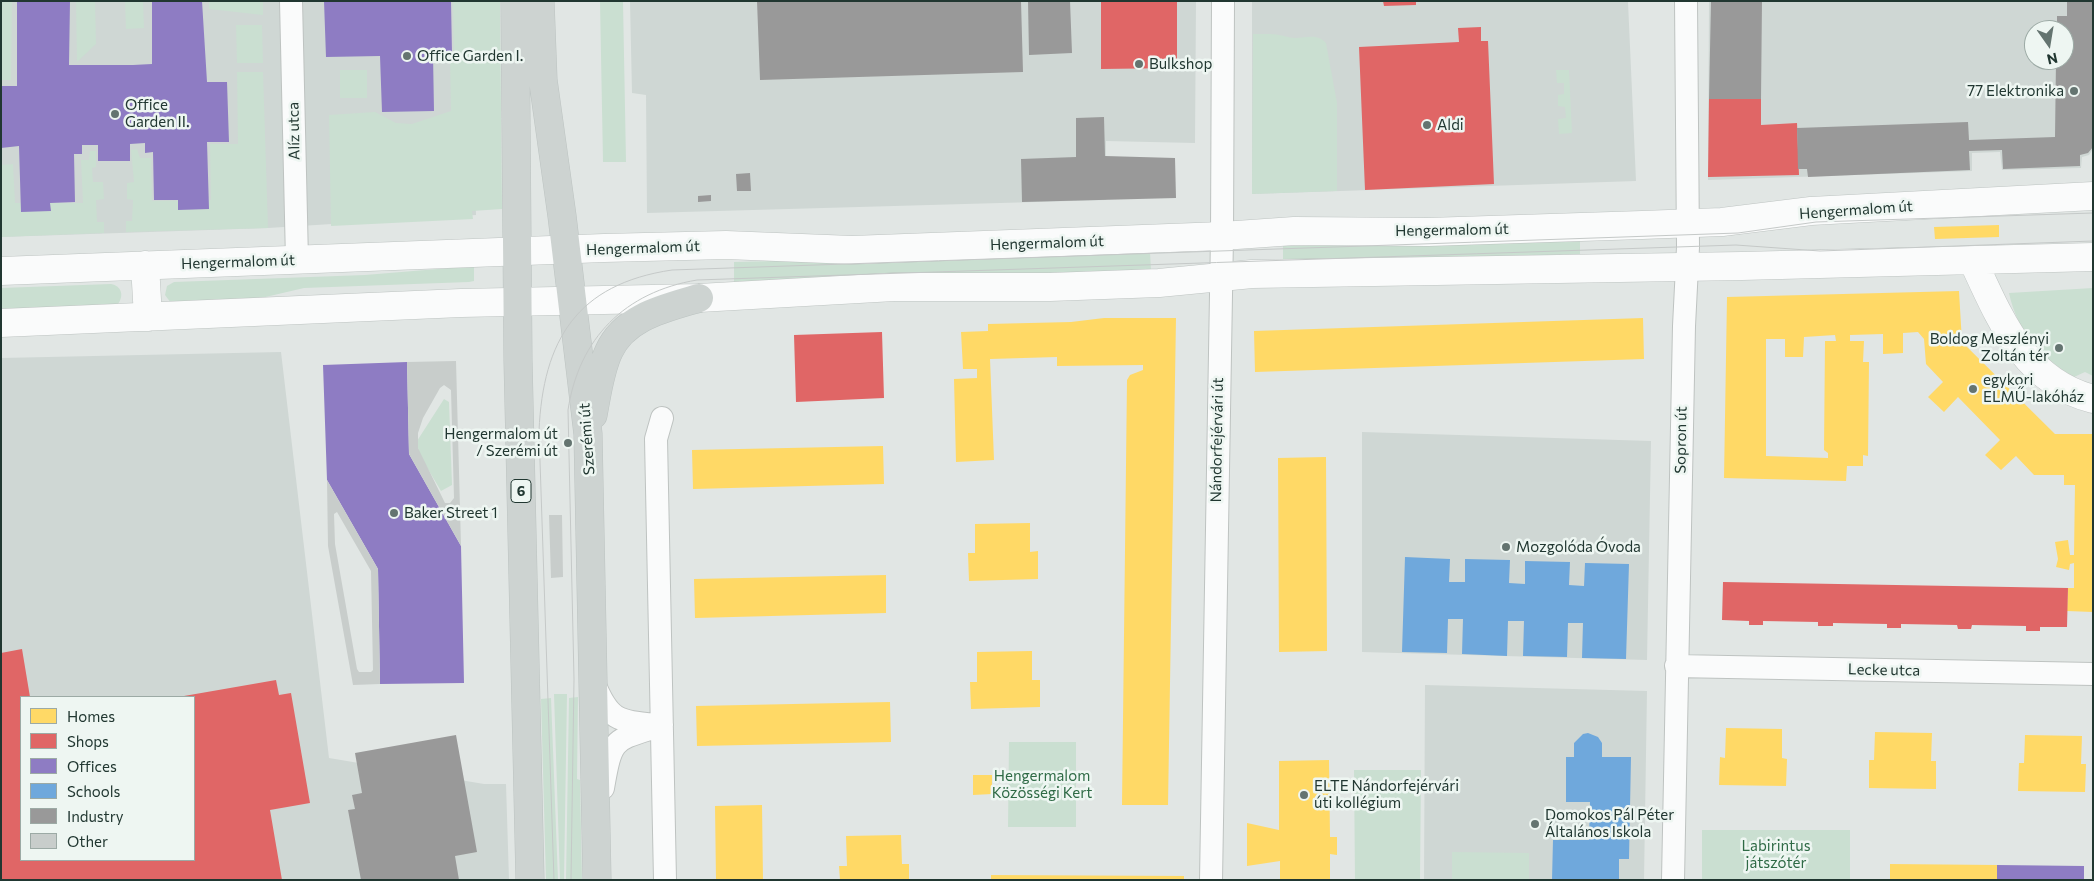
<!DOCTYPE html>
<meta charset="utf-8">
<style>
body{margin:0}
#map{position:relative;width:2094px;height:881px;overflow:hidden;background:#e1e6e4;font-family:Commissioner,sans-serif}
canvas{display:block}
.frame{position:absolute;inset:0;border:2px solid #213731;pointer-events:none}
.legend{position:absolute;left:20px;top:696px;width:175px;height:165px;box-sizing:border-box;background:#eef6f2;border:1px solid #9caaa5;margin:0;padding:6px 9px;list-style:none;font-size:15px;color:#213731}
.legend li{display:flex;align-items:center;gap:10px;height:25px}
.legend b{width:25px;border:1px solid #9caaa5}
.north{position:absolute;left:2024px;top:20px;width:50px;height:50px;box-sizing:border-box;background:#eef6f2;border:1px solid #9caaa5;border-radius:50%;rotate:167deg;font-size:14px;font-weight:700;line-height:20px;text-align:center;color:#213731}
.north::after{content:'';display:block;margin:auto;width:18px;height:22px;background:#647470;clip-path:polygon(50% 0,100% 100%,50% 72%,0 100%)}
</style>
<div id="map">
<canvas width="2094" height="881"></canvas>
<div class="frame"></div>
<ul class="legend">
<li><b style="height:14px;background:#ffd966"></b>Homes</li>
<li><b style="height:14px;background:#e06666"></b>Shops</li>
<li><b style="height:14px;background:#8e7cc3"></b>Offices</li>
<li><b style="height:14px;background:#6fa8dc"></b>Schools</li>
<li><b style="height:14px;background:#999"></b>Industry</li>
<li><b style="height:14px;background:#c8cdcb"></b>Other</li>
</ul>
<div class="north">N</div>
</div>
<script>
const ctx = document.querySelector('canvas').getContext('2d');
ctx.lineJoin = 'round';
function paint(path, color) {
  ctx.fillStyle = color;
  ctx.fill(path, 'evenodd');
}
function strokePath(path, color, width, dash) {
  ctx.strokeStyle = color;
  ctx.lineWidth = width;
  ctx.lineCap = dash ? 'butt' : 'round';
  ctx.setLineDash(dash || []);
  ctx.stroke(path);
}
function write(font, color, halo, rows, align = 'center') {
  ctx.font = font + ' Commissioner,sans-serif';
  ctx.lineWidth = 5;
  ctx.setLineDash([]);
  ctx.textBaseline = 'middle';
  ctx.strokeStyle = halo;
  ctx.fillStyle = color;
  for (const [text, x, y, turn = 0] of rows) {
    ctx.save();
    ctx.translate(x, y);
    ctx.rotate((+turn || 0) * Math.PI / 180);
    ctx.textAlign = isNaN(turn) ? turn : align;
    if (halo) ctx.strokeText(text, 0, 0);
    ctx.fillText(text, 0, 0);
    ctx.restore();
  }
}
paint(new Path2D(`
 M 1,1 L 470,1 L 476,215 L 268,228 L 1,237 Z
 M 630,1 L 1196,1 L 1195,143 L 1106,141 L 1106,200 L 647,213 L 646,95 L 632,93 Z
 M 1252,1 L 1643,1 L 1628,2 L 1636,181 L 1252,194 Z
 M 1709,1 L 2093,1 L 2093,149 L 2089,155 L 2082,157 L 2081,168 L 2002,170 L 2000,152 L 1972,153 L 1972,171 L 1708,180 ZM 2034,30 L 2064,30 L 2064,60 L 2034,60 Z
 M 281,352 L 329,758 L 484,784 L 506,784 L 509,880 L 1,880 L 1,358 ZM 21,697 L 194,697 L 194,860 L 21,860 Z
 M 1362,432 L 1651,441 L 1647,660 L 1362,652 Z
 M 1425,685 L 1647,691 L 1644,880 L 1424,880 Z`), '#cfd7d4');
paint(new Path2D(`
 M 1,1 L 12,1 L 11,80 L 1,80 Z
 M 76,1 L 95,1 L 96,44 L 77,62 Z
 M 125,1 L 143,1 L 144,28 L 126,29 Z
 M 209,1 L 263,1 L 263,15 L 209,9 Z
 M 453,1 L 500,1 L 502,209 L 472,211 L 473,219 L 331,226 L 329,115 L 375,112 L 396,123 L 412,124 L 451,111 L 450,56 L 454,57 Z
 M 600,1 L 623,1 L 626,162 L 603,162 Z
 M 236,25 L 262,25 L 263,63 L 237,63 Z
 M 1253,34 C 1265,34 1276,33 1288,37 C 1301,41 1315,31 1326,43 L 1337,103 L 1337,191 L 1252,194 Z
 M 340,70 L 367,70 L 367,98 L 340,98 Z
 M 1556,70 L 1569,70 L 1572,133 L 1559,134 L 1558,119 L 1566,118 L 1565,107 L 1558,106 L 1558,95 L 1564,94 L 1564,83 L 1557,83 Z
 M 237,72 L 263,72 L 268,228 L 126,232 L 126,221 L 132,221 L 133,200 L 127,199 L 127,183 L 134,182 L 131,150 L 137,149 L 140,158 L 151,158 L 152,201 L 211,200 L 210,144 L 238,144 Z
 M 90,151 L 96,151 L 96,167 L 92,168 L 93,182 L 103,182 L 104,199 L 96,200 L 97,222 L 104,222 L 104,233 L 1,237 L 1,165 L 13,164 L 15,203 L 83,203 L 81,160 L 89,160 Z
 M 1580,235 L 1580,254 L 1283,263 L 1283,246 Z
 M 1150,252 L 1151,270 L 734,282 L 734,262 Z
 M 474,266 L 474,281 L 469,282 L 304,288 L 257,299 L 171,303 L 165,295 L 167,286 L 174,282 L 365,275 Z
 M 111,284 C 122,286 124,296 118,304 L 1,310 L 1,288 Z
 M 2093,288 L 2093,376 L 2085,372 L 2074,377 C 2041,358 2017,331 2009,293 Z
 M 444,399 L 449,402 L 452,485 L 441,491 L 419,454 L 417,441 Z
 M 554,694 L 567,694 L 564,880 L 560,880 Z
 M 578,697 L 577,779 L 580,780 L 582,880 L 566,880 L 569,698 Z
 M 551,698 L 558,880 L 546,880 L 541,699 Z
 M 1009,742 L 1076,742 L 1076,827 L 1008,827 Z
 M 1354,770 L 1421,770 L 1420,880 L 1355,880 Z
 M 1702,830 L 1850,830 L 1850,880 L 1702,880 Z
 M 1452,852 L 1529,853 L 1529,880 L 1452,880 Z`), '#cadfd1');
paint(new Path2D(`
 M 1999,225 L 1999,237 L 1935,239 L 1934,227 Z
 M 1959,291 L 1962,342 L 2055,434 L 2093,434 L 2093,612 L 2067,611 L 2068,588 L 2074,588 L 2074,563 L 2070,564 L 2069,570 L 2056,567 L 2058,559 L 2055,542 L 2068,540 L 2070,555 L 2074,555 L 2075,485 L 2064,485 L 2064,475 L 2034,475 L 2016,456 L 2001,470 L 1985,455 L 2000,440 L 1958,397 L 1944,412 L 1928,397 L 1943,382 L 1926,364 L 1924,339 L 1918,332 L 1903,333 L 1903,353 L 1883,354 L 1883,334 L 1850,335 L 1850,341 L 1864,341 L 1863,362 L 1869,362 L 1868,456 L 1863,455 L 1863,466 L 1847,466 L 1846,481 L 1724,478 L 1727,297 ZM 1835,335 L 1836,341 L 1825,341 L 1824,450 L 1828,453 L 1828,458 L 1766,456 L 1766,339 L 1785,339 L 1785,357 L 1803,357 L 1804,337 Z
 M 1104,318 L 1176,318 L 1168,805 L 1122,805 L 1127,380 L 1130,375 L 1143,370 L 1143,365 L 1057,366 L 1057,357 L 990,359 L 994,460 L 956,462 L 954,379 L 977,378 L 977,369 L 963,369 L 961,332 L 988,331 L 988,324 L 1071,322 Z
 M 1643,318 L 1644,359 L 1255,372 L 1254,331 Z
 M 883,446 L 884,484 L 693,489 L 692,450 Z
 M 1326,457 L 1327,651 L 1279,652 L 1278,458 Z
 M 1030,523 L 1030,552 L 1038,551 L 1038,579 L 969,581 L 968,553 L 975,553 L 975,524 Z
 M 886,575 L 886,613 L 695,618 L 694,579 Z
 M 1032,651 L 1032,680 L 1040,680 L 1040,707 L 971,709 L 970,682 L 977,682 L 977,652 Z
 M 890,702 L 891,742 L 697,746 L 696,706 Z
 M 1726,728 L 1782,729 L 1782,758 L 1787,759 L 1786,786 L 1719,785 L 1720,757 L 1725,758 Z
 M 1875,732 L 1932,733 L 1931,761 L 1936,761 L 1936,789 L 1869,788 L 1869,760 L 1874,760 Z
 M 2025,735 L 2082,736 L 2081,764 L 2086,764 L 2085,792 L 2018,791 L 2019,763 L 2024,763 Z
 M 1329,760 L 1330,837 L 1337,837 L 1337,855 L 1330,854 L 1330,880 L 1280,880 L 1280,861 L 1247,866 L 1247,823 L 1279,830 L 1279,761 Z
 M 973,775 L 992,775 L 992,794 L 973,795 Z
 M 762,805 L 763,880 L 716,880 L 715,806 Z
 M 901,835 L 902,864 L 909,864 L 909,880 L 840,880 L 839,866 L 847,866 L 846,836 Z
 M 1890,864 L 1997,865 L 1997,880 L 1890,880 Z
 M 991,875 L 1184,876 L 1184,880 L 991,880 Z`), '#ffd966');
paint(new Path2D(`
 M 1101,1 L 1177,1 L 1177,68 L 1101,69 Z
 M 1383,1 L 1416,1 L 1416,5 L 1384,6 Z
 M 1481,27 L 1481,41 L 1488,41 L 1494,184 L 1365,190 L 1359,47 L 1459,42 L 1458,28 Z
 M 1709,99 L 1761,99 L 1761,125 L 1797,123 L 1799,175 L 1708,177 Z
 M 882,332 L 884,398 L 796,402 L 794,335 Z
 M 1723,582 L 2068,588 L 2067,627 L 2040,627 L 2040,631 L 2026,631 L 2026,626 L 1972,625 L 1971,629 L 1958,629 L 1957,625 L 1901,624 L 1901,628 L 1887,628 L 1887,624 L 1833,623 L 1833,626 L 1818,626 L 1818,622 L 1763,621 L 1763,625 L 1749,625 L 1749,621 L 1722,620 Z
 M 22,649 L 30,697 L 21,697 L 21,860 L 194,860 L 194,697 L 184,696 L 276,680 L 279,695 L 291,693 L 310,803 L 270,810 L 282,880 L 1,880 L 1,653 Z`), '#e06666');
paint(new Path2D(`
 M 17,1 L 70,1 L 69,65 L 133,65 L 152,64 L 152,1 L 202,1 L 207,82 L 227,82 L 229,142 L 207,142 L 209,209 L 178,210 L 178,200 L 154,200 L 153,152 L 145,153 L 145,143 L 130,144 L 130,161 L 98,161 L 98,145 L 82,145 L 82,154 L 74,154 L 75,202 L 50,203 L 51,211 L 21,212 L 19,146 L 1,148 L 1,86 L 17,86 Z
 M 324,1 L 451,1 L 452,54 L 433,55 L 434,111 L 382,112 L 380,56 L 326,57 Z
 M 407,362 L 409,454 L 461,546 L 464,683 L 380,684 L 378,569 L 327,480 L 323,365 Z
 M 1997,865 L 2084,866 L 2084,880 L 1997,880 Z`), '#8e7cc3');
paint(new Path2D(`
 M 1405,557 L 1450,559 L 1449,582 L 1465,582 L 1465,559 L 1510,560 L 1509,583 L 1525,584 L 1525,561 L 1570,562 L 1569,585 L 1584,586 L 1585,563 L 1629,564 L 1626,659 L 1582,658 L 1583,623 L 1568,623 L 1567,657 L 1523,656 L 1524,621 L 1508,621 L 1507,656 L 1462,654 L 1463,619 L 1448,619 L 1447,653 L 1402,652 Z
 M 1588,733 L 1598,737 L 1602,743 L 1602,757 L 1631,757 L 1629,859 L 1619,859 L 1619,880 L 1552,880 L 1553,840 L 1589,840 L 1590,802 L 1566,802 L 1566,757 L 1574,757 L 1574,743 L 1583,734 Z`), '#6fa8dc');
paint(new Path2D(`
 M 757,1 L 1021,1 L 1023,72 L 760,80 Z
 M 1028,1 L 1070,1 L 1072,53 L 1029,55 Z
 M 1711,1 L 1762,1 L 1761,99 L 1709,99 Z
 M 2067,1 L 2093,1 L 2093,147 L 2088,153 L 2080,155 L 2080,166 L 2003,169 L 2002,150 L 1969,151 L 1970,170 L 1808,177 L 1807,169 L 1798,169 L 1797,128 L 1968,122 L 1969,140 L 2055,137 L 2056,60 L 2064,60 L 2064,30 L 2057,30 L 2057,16 L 2067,16 Z
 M 1104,117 L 1105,156 L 1175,158 L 1176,198 L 1022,202 L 1021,159 L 1076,157 L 1076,118 Z
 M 750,173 L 751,191 L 737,191 L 736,174 Z
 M 711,195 L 711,201 L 698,202 L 698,196 Z
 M 456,735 L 477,852 L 455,856 L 459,880 L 361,880 L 348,810 L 355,809 L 352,795 L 362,793 L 355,753 Z`), '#999');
paint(new Path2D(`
 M 456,361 L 461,546 L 409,454 L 407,362 ZM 444,385 L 451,390 L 454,498 L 450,503 L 445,503 L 418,448 L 418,433 L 423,418 L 440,388 Z
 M 327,480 L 378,569 L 380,684 L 353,685 L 328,546 ZM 337,512 L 371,571 L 373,670 L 371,672 L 359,672 L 357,669 L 335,544 L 334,514 Z
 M 549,515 L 562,515 L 563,577 L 551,578 Z`), '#c8cdcb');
const street = new Path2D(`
 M 291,1 L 297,260
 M 662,418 L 656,439 L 665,880
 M 1676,666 L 2093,674
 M 594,683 C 609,720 617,721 656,725
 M 603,788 C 612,736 613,741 662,725
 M 1211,880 L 1222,236 L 1223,1
 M 1673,880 L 1684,326 L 1688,247 L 1686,1`);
const secondary = new Path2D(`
 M 1973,261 C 2000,319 2024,381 2093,399
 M 145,265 L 148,317
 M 1,271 L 604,248 L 726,245 L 852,250 L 1222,236 L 1294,231 L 1428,232 L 1642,225 L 1722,222 L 1811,211 L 2093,196
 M 1,323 L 461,303 L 699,298 L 894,287 L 1050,287 L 1159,283 L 1252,274 L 1742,266 L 2093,257`);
const primary = new Path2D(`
 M 515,1 L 518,360 L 530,880
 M 540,1 L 543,80 L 562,216 L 588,434 L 597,880
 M 593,415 C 597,394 600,370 609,351 C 625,316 666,308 699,298`);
strokePath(street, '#bec3c1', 24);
strokePath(secondary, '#bdc3c1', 29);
strokePath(primary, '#bcc3c1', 29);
strokePath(street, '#fafbfb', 22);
strokePath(secondary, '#fafbfb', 28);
strokePath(primary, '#cdd3d1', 28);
strokePath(new Path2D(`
 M 554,880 L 539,431 C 543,340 577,284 672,270 L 1738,233 L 1816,222 L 2093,213
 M 571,880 L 574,679 L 568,410 C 579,338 625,292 697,280 L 1736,245 L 1820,251 L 2093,241`), '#c5c9c8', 1);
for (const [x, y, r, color] of [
 [407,56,5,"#647470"],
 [1139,64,5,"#647470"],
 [2074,91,5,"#647470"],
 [115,114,5,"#647470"],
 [1427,125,5,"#647470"],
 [2059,348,5,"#647470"],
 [1973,389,5,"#647470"],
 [568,443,5,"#647470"],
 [394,513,5,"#647470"],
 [1506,547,5,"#647470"],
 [1304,795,5,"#647470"],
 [1535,824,5,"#647470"]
]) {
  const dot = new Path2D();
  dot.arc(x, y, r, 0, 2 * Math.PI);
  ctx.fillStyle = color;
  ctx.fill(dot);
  strokePath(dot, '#eef6f2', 2);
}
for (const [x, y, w] of [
 [521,491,20]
]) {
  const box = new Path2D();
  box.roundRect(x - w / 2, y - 11.5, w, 23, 4);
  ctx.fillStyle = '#eef6f2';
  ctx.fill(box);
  strokePath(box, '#213731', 1);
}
write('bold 14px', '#213731', null, [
 ["6",521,491]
]);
write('15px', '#213731', '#eef6f2', [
 ["Office Garden I.",417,56],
 ["Bulkshop",1149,64],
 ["77 Elektronika",2064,91,"right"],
 ["Office",125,105],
 ["Garden II.",125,122],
 ["Aldi",1437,125],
 ["Boldog Meszlényi",2049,339,"right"],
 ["Zoltán tér",2049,356,"right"],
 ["egykori",1983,380],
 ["ELMŰ-lakóház",1983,397],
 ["Hengermalom út",558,434,"right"],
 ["/ Szerémi út",558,451,"right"],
 ["Baker Street 1",404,513],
 ["Mozgolóda Óvoda",1516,547],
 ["ELTE Nándorfejérvári",1314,786],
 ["úti kollégium",1314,803],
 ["Domokos Pál Péter",1545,815],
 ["Általános Iskola",1545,832]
], 'left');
write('15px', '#213731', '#eef6f2', [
 ["Alíz utca",294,131,-91],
 ["Hengermalom út",1856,210,-4],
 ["Hengermalom út",1452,230,-1],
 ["Hengermalom út",1047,243,-2],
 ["Hengermalom út",643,248,-2],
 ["Hengermalom út",238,262,-2],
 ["Szerémi út",587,439,-94],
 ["Nándorfejérvári út",1217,440,-89],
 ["Sopron út",1681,440,-89],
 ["Lecke utca",1884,670,1]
]);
write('15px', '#2e6a45', '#eef6f2', [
 ["Hengermalom",1042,776],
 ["Közösségi Kert",1042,793],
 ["Labirintus",1776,846],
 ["játszótér",1776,863]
]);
</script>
